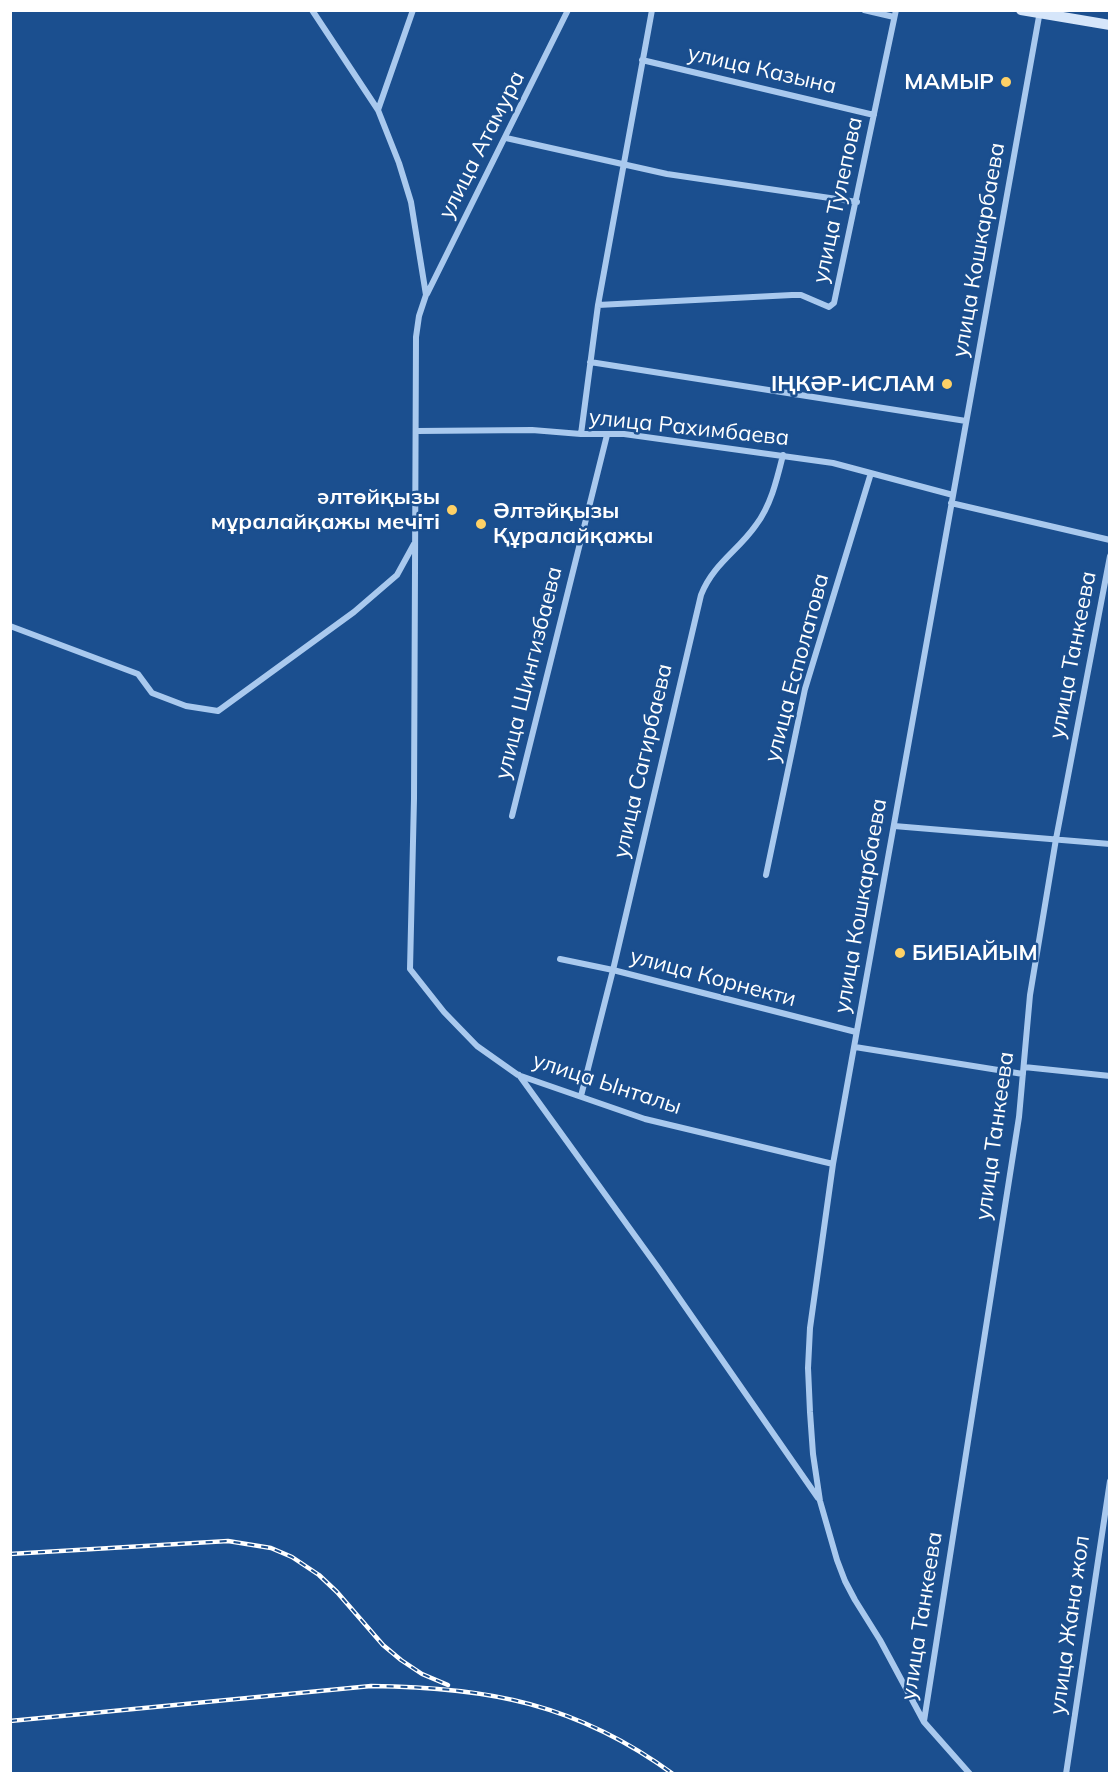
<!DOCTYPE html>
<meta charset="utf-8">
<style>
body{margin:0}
#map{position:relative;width:1120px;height:1784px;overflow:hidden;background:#1b4f8f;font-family:Mulish,sans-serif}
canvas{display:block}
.frame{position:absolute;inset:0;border:12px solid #fff;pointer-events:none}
</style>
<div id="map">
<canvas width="1120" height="1784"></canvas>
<div class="frame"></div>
</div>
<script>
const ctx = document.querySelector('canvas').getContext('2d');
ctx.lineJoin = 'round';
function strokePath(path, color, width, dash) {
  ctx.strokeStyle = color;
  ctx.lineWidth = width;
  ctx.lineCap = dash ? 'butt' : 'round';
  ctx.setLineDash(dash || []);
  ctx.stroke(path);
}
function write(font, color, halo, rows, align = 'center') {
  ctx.font = font + ' Mulish,sans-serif';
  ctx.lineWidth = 5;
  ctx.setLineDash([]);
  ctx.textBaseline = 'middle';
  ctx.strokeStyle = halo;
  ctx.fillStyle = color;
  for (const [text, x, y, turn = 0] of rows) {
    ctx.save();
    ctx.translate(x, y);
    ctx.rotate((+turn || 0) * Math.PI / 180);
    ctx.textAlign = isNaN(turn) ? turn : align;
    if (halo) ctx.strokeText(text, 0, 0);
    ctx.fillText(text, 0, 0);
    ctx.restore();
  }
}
strokePath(new Path2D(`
 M 312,10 L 378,110 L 399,163 L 411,202 L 426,295 L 419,316 L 416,337 L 414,799 L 410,969 L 444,1012 L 477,1046 L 518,1075 L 645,1119 L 833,1164
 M 864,10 L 894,17
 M 642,60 L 874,115
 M 378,110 L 413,10
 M 506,138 L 667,174 L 857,202
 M 427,294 L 568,10
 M 598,305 L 792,295 L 801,295 L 829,307 L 834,303 L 896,10
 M 590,362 L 966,421
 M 417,431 L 532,430 L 581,434 L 624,434 L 833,463 L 953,495
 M 581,434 L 598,305 L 652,10
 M 951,503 L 1110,540
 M 10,626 L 138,674 L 152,693 L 186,706 L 218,711 L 354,612 L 397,575 L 414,544
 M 512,816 L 607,435
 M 894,826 L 1110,844
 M 766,875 L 805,689 L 871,473
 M 560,959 L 613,970 L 856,1032
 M 855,1047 L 1023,1074
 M 1024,1067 L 1110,1076
 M 519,1075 L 659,1269 L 818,1498
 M 581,1096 L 613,970 L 701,595 C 713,564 738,551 756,525 C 771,505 777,479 783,455
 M 924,1721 L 1019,1117 L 1030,995 L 1056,839 L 1110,556
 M 970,1774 L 924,1722 L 880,1640 L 855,1600 L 845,1581 L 837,1560 L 820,1501 L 813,1454 L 810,1412 L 808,1368 L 810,1328 L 833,1164 L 1040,11
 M 1066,1774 L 1110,1481`), '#a9c9ee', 6);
strokePath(new Path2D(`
 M 1021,10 L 1110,25`), '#d6e6fa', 10);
const rail = new Path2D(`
 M 10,1554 L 228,1541 L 271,1548 L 292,1557 L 319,1575 L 337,1592 L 383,1645 L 401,1660 L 422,1674 L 448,1685
 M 10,1721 L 371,1686 C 488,1687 577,1704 673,1774`);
strokePath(rail, '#fff', 4.5);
strokePath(rail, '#1b4f8f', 2, [7]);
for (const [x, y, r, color] of [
 [1006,82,6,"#ffd166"],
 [947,384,6,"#ffd166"],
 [452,510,6,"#ffd166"],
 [481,524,6,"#ffd166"],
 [900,953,6,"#ffd166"]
]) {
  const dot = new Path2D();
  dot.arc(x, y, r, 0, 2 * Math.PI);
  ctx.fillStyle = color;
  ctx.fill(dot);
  strokePath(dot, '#1b4f8f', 2);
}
write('22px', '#fff', '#1b4f8f', [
 ["улица Казына",762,70,13],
 ["улица Атамура",482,145,-63],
 ["улица Тулепова",838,200,-78],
 ["улица Кошкарбаева",979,250,-80],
 ["улица Рахимбаева",689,428,6],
 ["улица Танкеева",1073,655,-79],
 ["улица Есполатова",797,668,-75],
 ["улица Шингизбаева",529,673,-76],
 ["улица Сагирбаева",643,761,-77],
 ["улица Кошкарбаева",861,906,-80],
 ["улица Корнекти",713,978,15],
 ["улица Ынталы",607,1084,18],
 ["улица Танкеева",995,1136,-82],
 ["улица Танкеева",922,1616,-81],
 ["улица Жана жол",1070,1625,-82]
]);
write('bold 22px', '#fff', '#1b4f8f', [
 ["МАМЫР",994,82],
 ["ІҢКӘР-ИСЛАМ",935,384],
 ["әлтөйқызы",440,497],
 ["мұралайқажы мечіті",440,522],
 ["Әлтәйқызы",493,511,"left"],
 ["Құралайқажы",493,536,"left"],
 ["БИБІАЙЫМ",912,953,"left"]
], 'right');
</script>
